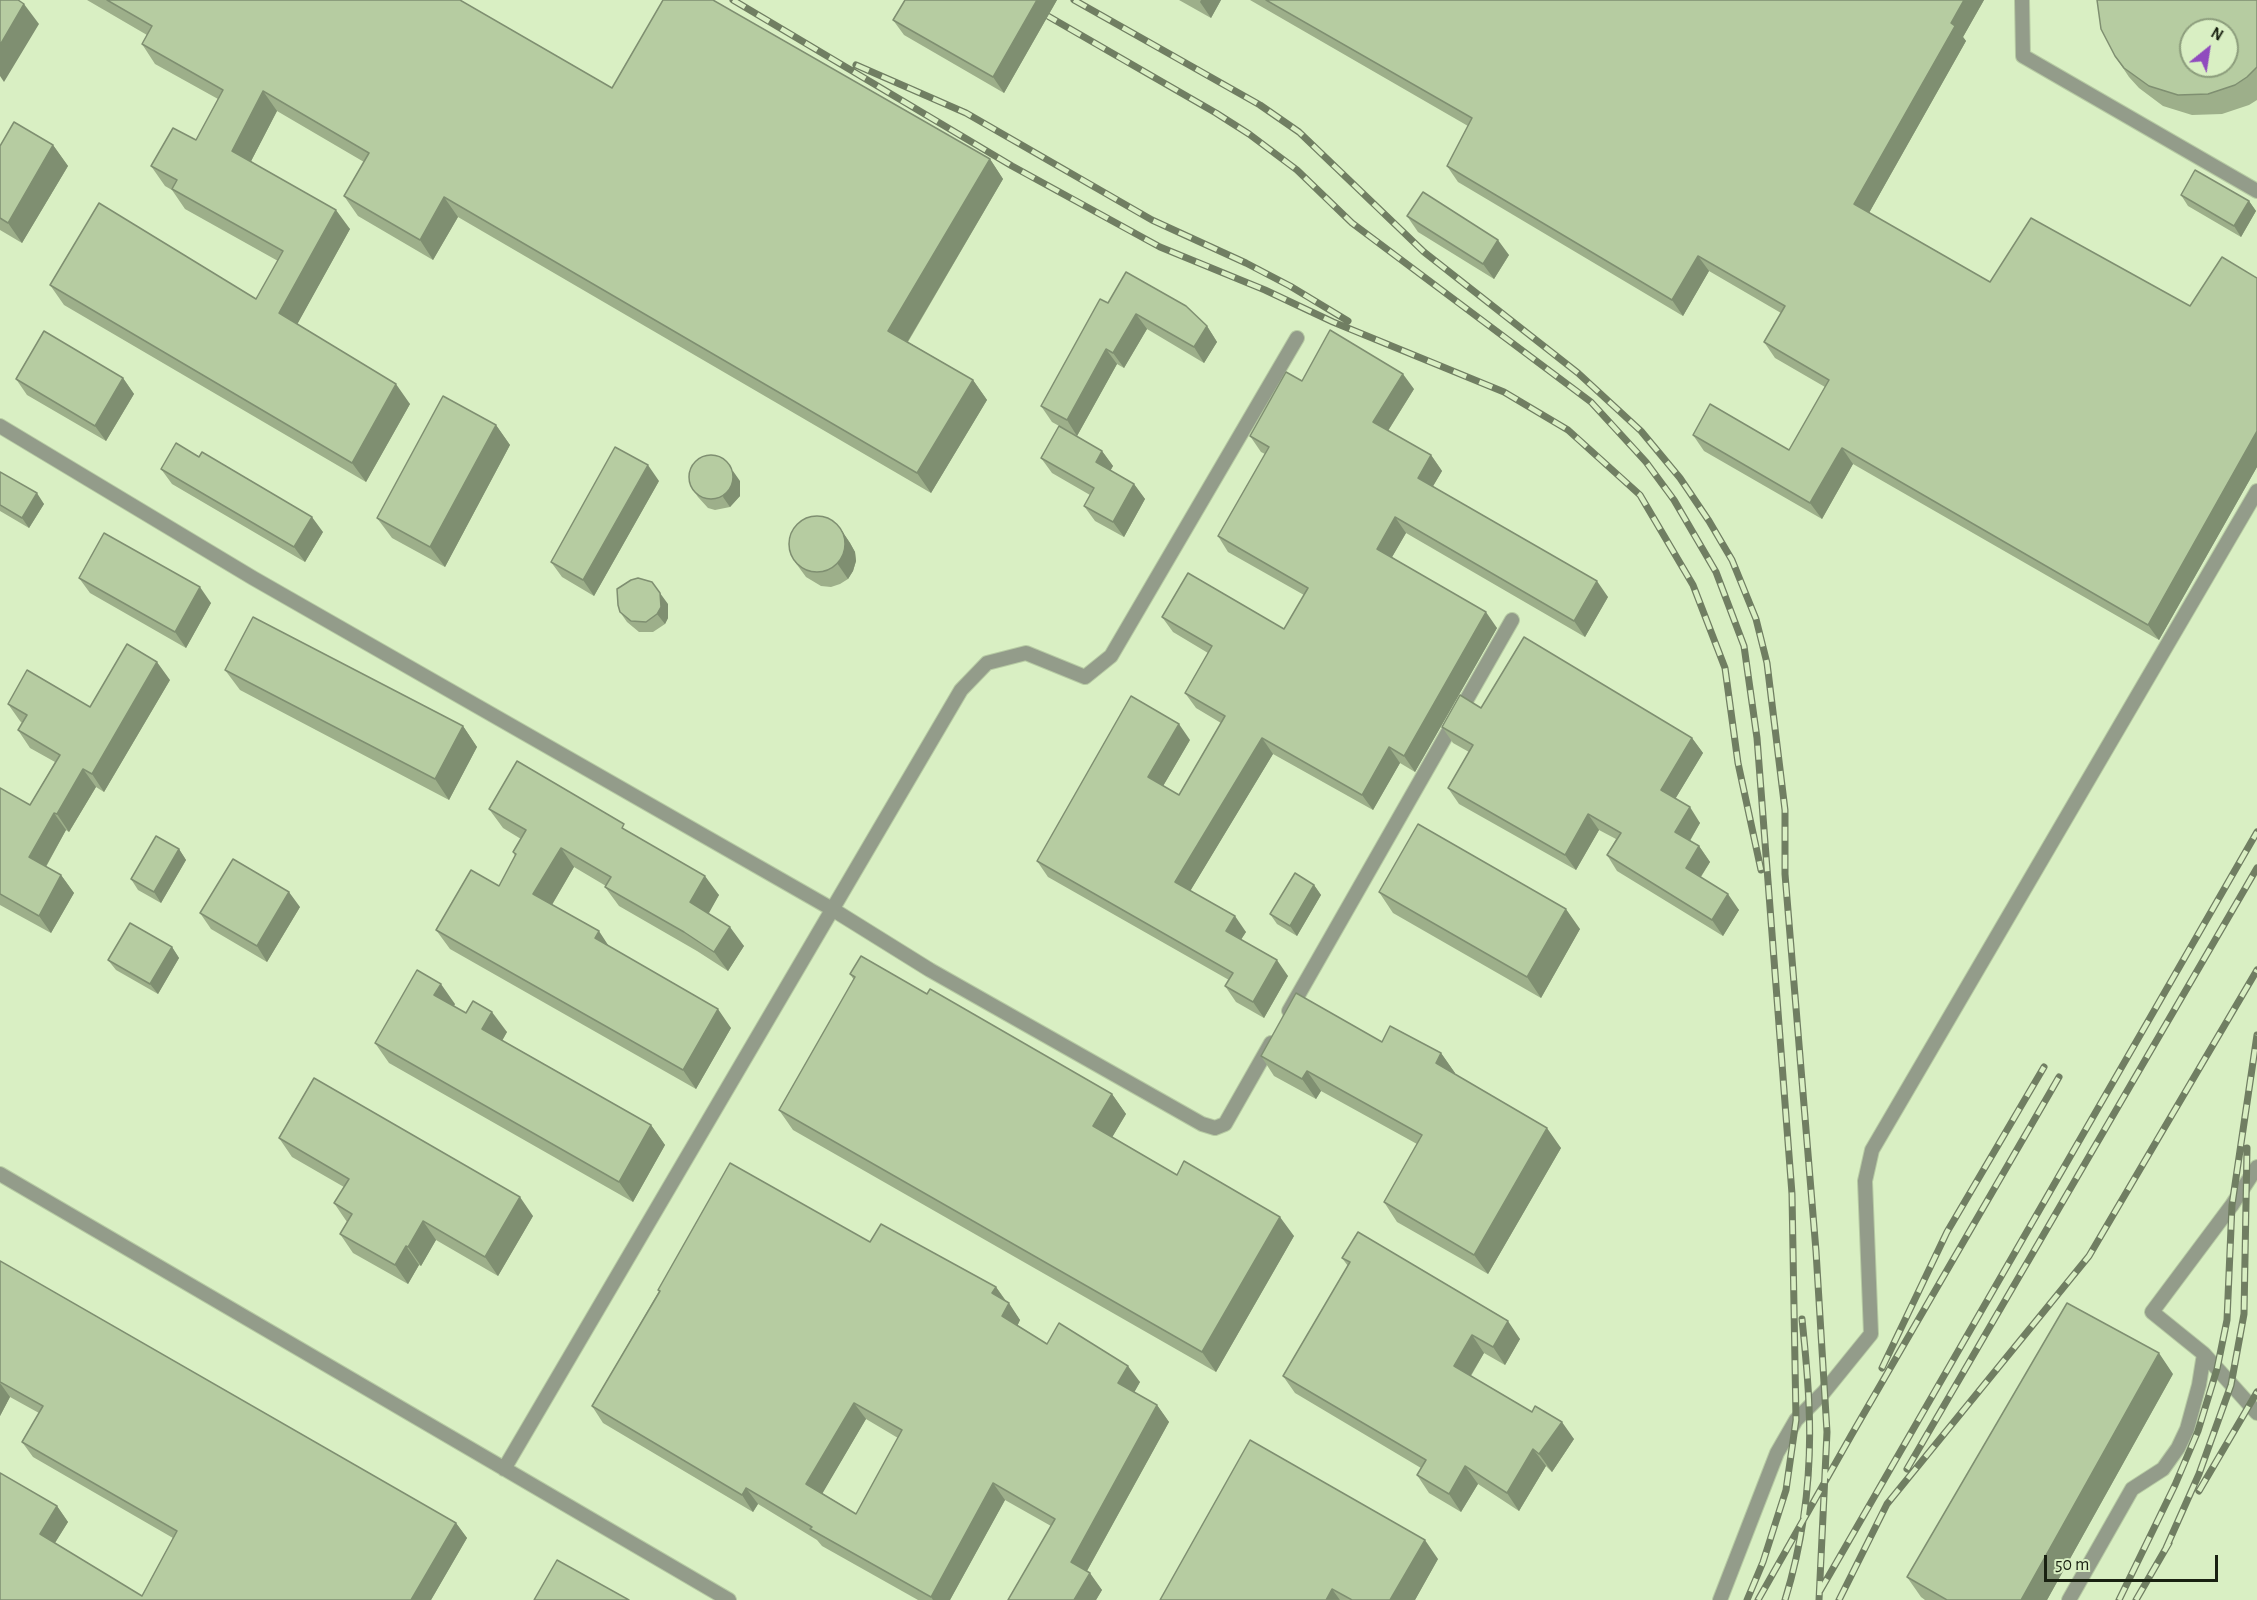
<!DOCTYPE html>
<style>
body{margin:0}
#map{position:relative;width:2257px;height:1600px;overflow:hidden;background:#d9efc3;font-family:"Alegreya Sans",sans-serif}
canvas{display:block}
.north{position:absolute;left:2179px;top:18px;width:60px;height:60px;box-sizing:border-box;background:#d9efc3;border:2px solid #8c9d7c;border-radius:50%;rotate:30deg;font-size:16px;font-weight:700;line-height:24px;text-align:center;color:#192111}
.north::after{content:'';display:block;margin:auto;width:21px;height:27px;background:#904bbe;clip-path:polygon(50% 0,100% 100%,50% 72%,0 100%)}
.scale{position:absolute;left:2044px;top:1555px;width:174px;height:27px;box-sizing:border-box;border:3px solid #192111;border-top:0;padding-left:8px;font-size:18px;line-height:21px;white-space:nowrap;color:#192111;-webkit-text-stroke:4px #d9efc3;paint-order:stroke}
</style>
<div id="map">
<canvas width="2257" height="1600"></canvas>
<div class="north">N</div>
<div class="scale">50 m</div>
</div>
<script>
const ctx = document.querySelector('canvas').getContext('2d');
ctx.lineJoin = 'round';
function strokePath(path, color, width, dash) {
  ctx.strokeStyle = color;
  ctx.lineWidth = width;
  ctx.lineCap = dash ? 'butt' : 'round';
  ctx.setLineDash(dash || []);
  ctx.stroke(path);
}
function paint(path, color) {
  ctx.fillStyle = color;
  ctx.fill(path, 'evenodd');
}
const lane = new Path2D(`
 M 2022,0 L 2023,56 L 2257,191
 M 0,426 L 253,578 L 832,909 L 930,970 L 1202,1124 L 1215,1128 L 1225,1124 L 1271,1043
 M 1289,1011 L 1512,620
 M 0,1174 L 729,1600
 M 2204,1354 L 2257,1413
 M 504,1469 L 961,690 L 987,663 L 1026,653 L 1085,677 L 1111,656 L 1297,338
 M 1720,1600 L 1777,1453 L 1796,1420 L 1824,1392 L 1871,1334 L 1865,1181 L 1872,1150 L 2257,491
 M 2069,1600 L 2132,1489 L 2163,1469 L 2178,1448 L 2187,1429 L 2199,1385 L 2204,1354 L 2152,1312 L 2232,1205 L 2257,1167`);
strokePath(lane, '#b6caa3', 16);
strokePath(lane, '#939c8a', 14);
const rail = new Path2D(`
 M 733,0 L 1012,166 L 1160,247 L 1265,290 L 1333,322 L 1504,392 L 1568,430 L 1640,495 L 1693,585 L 1725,668 L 1738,763 L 1761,870
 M 1020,0 L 1216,113 L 1249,134 L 1297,170 L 1352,223 L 1591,402 L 1646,462 L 1674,500 L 1716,572 L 1744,646 L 1757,738 L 1792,1194 L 1796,1420 L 1786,1490 L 1763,1562 L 1747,1600
 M 1074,0 L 1260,105 L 1299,132 L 1424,252 L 1578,373 L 1641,431 L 1680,478 L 1709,521 L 1732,560 L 1756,619 L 1767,663 L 1785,810 L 1785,874 L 1816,1251 L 1827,1432 L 1819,1600
 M 856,65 L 966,113 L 1152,220 L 1246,263 L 1290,286 L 1348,321
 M 1882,1368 L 1947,1232 L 2044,1067
 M 1907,1469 L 2257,868
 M 2199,1491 L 2257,1392
 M 2166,1548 L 2199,1474 L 2231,1385 L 2244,1314 L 2247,1148
 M 1820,1591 L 2257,832
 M 1758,1600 L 1852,1434 L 2059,1077
 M 1785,1600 C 1804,1538 1812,1471 1809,1406 C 1808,1377 1805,1348 1802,1319
 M 1839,1600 L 1887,1504 L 2089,1256 L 2257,970
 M 2119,1600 L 2175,1485 L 2198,1431 L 2217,1369 L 2227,1320 L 2232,1205 L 2257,1035
 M 2136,1600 L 2169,1543`);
strokePath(rail, '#707e62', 7);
strokePath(rail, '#d9efc3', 4.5, [14]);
paint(new Path2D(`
 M 87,0 L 460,0 L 612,88 L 990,159 L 1003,179 L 908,342 L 973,380 L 987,400 L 931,493 L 458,217 L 433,260 L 358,216 L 344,196 L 364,162 L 277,111 L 251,161 L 350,229 L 297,324 L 410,404 L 366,482 L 64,305 L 50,285 L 256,299 L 278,261 L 185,209 L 172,190 L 165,186 L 151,166 L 196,140 L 218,99 L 155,64 L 142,44 L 147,35 Z
 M 905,0 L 1057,0 L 1004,93 L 904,35 L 893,20 Z
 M 1179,0 L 1221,0 L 1211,18 Z
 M 1250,0 L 1984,0 L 1963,37 L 1966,41 L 1869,213 L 1990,282 L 2190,306 L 2257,278 L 2257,467 L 2159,640 L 1853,464 L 1822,519 L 1704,451 L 1693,435 L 1789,450 L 1825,387 L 1775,358 L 1764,342 L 1781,313 L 1709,271 L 1683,316 L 1458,182 L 1447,166 L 1468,126 Z
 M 2257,0 L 2257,100 L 2249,105 L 2222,114 L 2192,115 L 2163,106 L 2139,88 L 2129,77 L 2115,56 Z
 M 53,145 L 68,166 L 22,243 L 0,230 L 0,146 Z
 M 2181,195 L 2249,201 L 2256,211 L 2241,237 L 2188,206 Z
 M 1407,216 L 1509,255 L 1494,279 L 1418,232 Z
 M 1108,303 L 1207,326 L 1217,342 L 1204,363 L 1147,329 L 1124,368 L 1117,364 L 1077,436 L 1052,422 L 1041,406 Z
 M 123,378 L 134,394 L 106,441 L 27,395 L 16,379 Z
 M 1302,381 L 1414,389 L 1388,431 L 1431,455 L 1442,471 L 1433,486 L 1608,597 L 1585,637 L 1406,533 L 1392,557 L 1497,628 L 1415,772 L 1400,763 L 1373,810 L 1273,754 L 1190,891 L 1246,932 L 1241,939 L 1288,976 L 1264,1018 L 1236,1002 L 1225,986 L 1229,980 L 1048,877 L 1037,861 L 1190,740 L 1163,786 L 1179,795 L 1221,723 L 1196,708 L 1185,693 L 1208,653 L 1173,632 L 1162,617 L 1284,629 L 1304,595 L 1228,552 L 1218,536 L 1265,454 L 1261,452 L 1250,436 Z
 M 496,425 L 510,445 L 445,567 L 392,538 L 377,518 Z
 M 1102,451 L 1113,466 L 1110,471 L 1134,484 L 1145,499 L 1124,537 L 1095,521 L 1084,506 L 1090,495 L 1052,473 L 1041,458 Z
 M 161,469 L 323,532 L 305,562 L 172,484 Z
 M 0,472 L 44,504 L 29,528 L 0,511 Z
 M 659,481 L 594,596 L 562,577 L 551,562 Z
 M 740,481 L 740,496 L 730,507 L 715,510 L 708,508 L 698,497 L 691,487 Z
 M 840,528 L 850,543 L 855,552 L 856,561 L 853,571 L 848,579 L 840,584 L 831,587 L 821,586 L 806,577 L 795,562 Z
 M 79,578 L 211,603 L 186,648 L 90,593 Z
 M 668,604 L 668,618 L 665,624 L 653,632 L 639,632 L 627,622 L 620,612 Z
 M 225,670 L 463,726 L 477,747 L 449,800 L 240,690 Z
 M 170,680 L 104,792 L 96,787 L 69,832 L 66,830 L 46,867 L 61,875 L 74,893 L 51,933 L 0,905 L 0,788 L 30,805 L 55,762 L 30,748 L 18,730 L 22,723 L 20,721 L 8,704 L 90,707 Z
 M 1481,708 L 1692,738 L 1703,753 L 1675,799 L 1700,823 L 1690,841 L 1699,846 L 1710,862 L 1701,877 L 1739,910 L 1723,936 L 1617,871 L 1607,855 L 1616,839 L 1599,830 L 1576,870 L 1459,804 L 1448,788 L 1469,752 L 1453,743 L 1442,727 Z
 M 489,809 L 629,832 L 719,895 L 708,913 L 744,946 L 728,971 L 697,951 L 619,906 L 605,887 L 606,886 L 574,867 L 552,905 L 610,947 L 731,1028 L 696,1089 L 450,949 L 436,930 L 499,886 L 515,856 L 513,852 L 521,839 L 503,828 Z
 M 179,849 L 186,860 L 161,903 L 138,890 L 131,879 Z
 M 1314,885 L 1321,895 L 1297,936 L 1277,924 L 1270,914 Z
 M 1379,892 L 1580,929 L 1541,998 L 1393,913 Z
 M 300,907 L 267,962 L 211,929 L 200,913 Z
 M 172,947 L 179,958 L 158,994 L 116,970 L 108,960 Z
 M 850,974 L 927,994 L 1112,1094 L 1126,1114 L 1112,1137 L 1177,1175 L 1294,1236 L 1216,1372 L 793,1130 L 779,1110 L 854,980 Z
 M 455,1004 L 454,1006 L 466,1013 L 507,1032 L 502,1040 L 651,1125 L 665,1145 L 633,1202 L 389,1063 L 375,1043 Z
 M 1382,1042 L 1441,1053 L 1455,1073 L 1454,1074 L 1561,1148 L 1488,1274 L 1397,1222 L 1384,1202 L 1417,1144 L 1321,1091 L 1316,1099 L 1274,1076 L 1261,1056 Z
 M 279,1138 L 533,1216 L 498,1276 L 436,1240 L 421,1266 L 419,1265 L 408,1284 L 353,1253 L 340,1234 L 347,1222 L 334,1203 L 344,1187 L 292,1157 Z
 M 870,1242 L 996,1287 L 1020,1320 L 1017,1326 L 1047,1344 L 1140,1382 L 1134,1392 L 1157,1405 L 1169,1422 L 1087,1571 L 1102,1590 L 1096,1600 L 1008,1600 L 1051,1526 L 1005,1500 L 950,1600 L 918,1600 L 822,1546 L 817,1540 L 758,1504 L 753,1512 L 603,1423 L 592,1406 L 659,1291 L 658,1290 ZM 866,1419 L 898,1438 L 856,1514 L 822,1493 Z
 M 1342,1258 L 1520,1339 L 1505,1365 L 1484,1353 L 1471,1376 L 1574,1439 L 1552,1472 L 1546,1466 L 1519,1511 L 1478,1484 L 1461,1512 L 1429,1493 L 1417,1475 L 1421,1468 L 1295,1393 L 1283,1376 L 1348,1266 Z
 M 0,1261 L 456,1523 L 467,1538 L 431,1600 L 0,1600 L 57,1506 L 68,1522 L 55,1543 L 142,1596 L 173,1538 L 33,1457 L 22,1442 L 39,1413 L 10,1397 L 0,1416 Z
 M 2173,1374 L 2047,1600 L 1925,1600 L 1921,1597 L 1907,1577 Z
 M 1438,1559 L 1415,1600 L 1160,1600 Z`), '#9daf8a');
paint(new Path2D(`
 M 1037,0 L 1057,0 L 1004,93 L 993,77 Z
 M 1201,0 L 1221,0 L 1211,18 L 1200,2 Z
 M 1964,0 L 1984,0 L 1963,37 L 1966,41 L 1865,220 L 1854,204 L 1951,23 Z
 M 24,4 L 39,24 L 4,82 L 0,76 L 0,45 Z
 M 263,91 L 277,111 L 246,171 L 232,151 Z
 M 53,145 L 68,166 L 22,243 L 8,223 Z
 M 990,159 L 1003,179 L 902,351 L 888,331 Z
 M 444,197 L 458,217 L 433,260 L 420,240 Z
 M 2249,201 L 2256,211 L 2241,237 L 2234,226 Z
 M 336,210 L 350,229 L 293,332 L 279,313 Z
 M 1498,240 L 1509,255 L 1494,279 L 1483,264 Z
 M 1698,256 L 1709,271 L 1683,316 L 1672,300 Z
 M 1136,314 L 1147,329 L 1124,368 L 1113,353 Z
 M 1207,326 L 1217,342 L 1204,363 L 1194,347 Z
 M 1106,349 L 1117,364 L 1077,436 L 1067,420 Z
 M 1403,374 L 1414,389 L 1384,437 L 1373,422 Z
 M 123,378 L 134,394 L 106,441 L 95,426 Z
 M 973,380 L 987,400 L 931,493 L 917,473 Z
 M 396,384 L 410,404 L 366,482 L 352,463 Z
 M 496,425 L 510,445 L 445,567 L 430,547 Z
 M 2257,431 L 2257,467 L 2159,640 L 2148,625 Z
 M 1842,448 L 1853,464 L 1822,519 L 1810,503 Z
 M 1102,451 L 1113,466 L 1106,478 L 1096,462 Z
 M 1431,455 L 1442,471 L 1429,493 L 1418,478 Z
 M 648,465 L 659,481 L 594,596 L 583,580 Z
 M 733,471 L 740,481 L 740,496 L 730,507 L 723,497 Z
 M 1134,484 L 1145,499 L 1124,537 L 1113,522 Z
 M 37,493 L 44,504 L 29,528 L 22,518 Z
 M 312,517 L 323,532 L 305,562 L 294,547 Z
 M 1395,517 L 1406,533 L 1388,564 L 1377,549 Z
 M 840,528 L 850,543 L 855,552 L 856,561 L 853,571 L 848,579 L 837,563 Z
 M 1597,581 L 1608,597 L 1585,637 L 1574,621 Z
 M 200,587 L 211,603 L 186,648 L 175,632 Z
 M 660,593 L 668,604 L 668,618 L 665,624 L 657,614 Z
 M 1486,612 L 1497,628 L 1415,772 L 1404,756 Z
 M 157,662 L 170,680 L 104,792 L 92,774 Z
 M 1179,724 L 1190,740 L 1159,793 L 1148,777 Z
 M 463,726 L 477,747 L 449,800 L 435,779 Z
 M 1262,738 L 1273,754 L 1186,898 L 1175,882 Z
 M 1692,738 L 1703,753 L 1671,806 L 1661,790 Z
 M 1389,747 L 1400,763 L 1373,810 L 1362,795 Z
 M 83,769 L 96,787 L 69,832 L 57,814 Z
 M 1690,807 L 1700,823 L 1686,847 L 1675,832 Z
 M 54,813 L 66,830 L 41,875 L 29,857 Z
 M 1588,814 L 1599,830 L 1576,870 L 1565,855 Z
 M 1699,846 L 1710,862 L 1696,884 L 1686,868 Z
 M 561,848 L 574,867 L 547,913 L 533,894 Z
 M 179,849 L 186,860 L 161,903 L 154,892 Z
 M 61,875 L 74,893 L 51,933 L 39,916 Z
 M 705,876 L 719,895 L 704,922 L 690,902 Z
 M 1314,885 L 1321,895 L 1297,936 L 1290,926 Z
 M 289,892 L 300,907 L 267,962 L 257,946 Z
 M 1728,894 L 1739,910 L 1723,936 L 1712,920 Z
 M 1566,909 L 1580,929 L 1541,998 L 1527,977 Z
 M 1235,916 L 1246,932 L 1237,946 L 1226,931 Z
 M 730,927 L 744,946 L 728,971 L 714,952 Z
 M 599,931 L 612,951 L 595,938 Z
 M 172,947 L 179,958 L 158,994 L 150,984 Z
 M 1277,960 L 1288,976 L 1264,1018 L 1253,1002 Z
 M 441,984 L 455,1004 L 449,1016 L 434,995 Z
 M 718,1009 L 731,1028 L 696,1089 L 683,1070 Z
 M 492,1012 L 507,1032 L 497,1050 L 482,1029 Z
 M 1441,1053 L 1455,1073 L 1449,1083 L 1436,1063 Z
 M 1307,1071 L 1321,1091 L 1316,1099 L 1302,1079 Z
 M 1112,1094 L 1126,1114 L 1107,1146 L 1093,1126 Z
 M 651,1125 L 665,1145 L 633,1202 L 619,1182 Z
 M 1547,1128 L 1561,1148 L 1488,1274 L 1474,1255 Z
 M 520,1197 L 533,1216 L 498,1276 L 485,1257 Z
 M 1280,1217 L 1294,1236 L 1216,1372 L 1202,1352 Z
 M 423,1221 L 436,1240 L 421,1266 L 408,1247 Z
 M 406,1246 L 419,1265 L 408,1284 L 395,1265 Z
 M 996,1287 L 1007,1303 L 992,1293 Z
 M 1009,1303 L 1020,1320 L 1014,1333 L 1002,1316 Z
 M 1508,1321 L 1520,1339 L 1505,1365 L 1493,1347 Z
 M 1472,1335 L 1484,1353 L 1466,1383 L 1454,1366 Z
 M 2159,1353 L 2173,1374 L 2047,1600 L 2021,1600 Z
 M 1128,1366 L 1140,1382 L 1130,1400 L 1118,1383 Z
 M 0,1383 L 10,1397 L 0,1416 Z
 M 854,1403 L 866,1419 L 818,1501 L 806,1484 Z
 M 1157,1405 L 1169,1422 L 1083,1578 L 1071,1562 Z
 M 1562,1422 L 1574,1439 L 1552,1472 L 1539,1454 Z
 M 1533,1449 L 1546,1466 L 1519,1511 L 1507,1493 Z
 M 1465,1466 L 1478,1484 L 1461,1512 L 1449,1494 Z
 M 993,1483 L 1005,1500 L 950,1600 L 933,1600 L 931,1597 Z
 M 746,1488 L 758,1504 L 753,1512 L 742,1495 Z
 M 57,1506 L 68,1522 L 51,1549 L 40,1534 Z
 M 456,1523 L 467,1538 L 431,1600 L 411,1600 Z
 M 1425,1540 L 1438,1559 L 1415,1600 L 1390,1600 Z
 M 1090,1573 L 1102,1590 L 1096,1600 L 1074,1600 Z
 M 1332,1589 L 1340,1600 L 1326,1600 Z`), '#7f8f71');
const building = new Path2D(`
 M 0,0 L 18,0 L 24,4 L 0,45 Z
 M 107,0 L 460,0 L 612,88 L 663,0 L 713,0 L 990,159 L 888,331 L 973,380 L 917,473 L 444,197 L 420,240 L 344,196 L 369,153 L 263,91 L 232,151 L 336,210 L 279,313 L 396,384 L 352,463 L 50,285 L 99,203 L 256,299 L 283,251 L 172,189 L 177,180 L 151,166 L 173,128 L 196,140 L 223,90 L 142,44 L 152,26 Z
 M 905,0 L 1037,0 L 993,77 L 893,20 Z
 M 1266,0 L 1964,0 L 1951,23 L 1955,26 L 1854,204 L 1990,282 L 2031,218 L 2190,306 L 2222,257 L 2257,278 L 2257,431 L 2148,625 L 1842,448 L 1810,503 L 1693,435 L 1710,404 L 1789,450 L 1829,380 L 1764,342 L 1785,306 L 1698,256 L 1672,300 L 1447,166 L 1472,118 Z
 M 2097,0 L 2257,0 L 2257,67 L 2247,77 L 2235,85 L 2208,94 L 2178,95 L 2149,86 L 2124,68 L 2115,56 L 2101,29 ZM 2191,30 L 2227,30 L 2227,66 L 2191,66 Z
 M 14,122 L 53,145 L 8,223 L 0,218 L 0,146 Z
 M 2195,170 L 2249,201 L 2234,226 L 2181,195 Z
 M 1423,192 L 1498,240 L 1483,264 L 1407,216 Z
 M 1126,272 L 1186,306 L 1207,326 L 1194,347 L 1136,314 L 1113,353 L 1106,349 L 1067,420 L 1041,406 L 1100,299 L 1108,303 Z
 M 1330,330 L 1403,374 L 1373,422 L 1431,455 L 1418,478 L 1597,581 L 1574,621 L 1395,517 L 1377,549 L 1486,612 L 1404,756 L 1389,747 L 1362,795 L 1262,738 L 1175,882 L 1235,916 L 1226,931 L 1277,960 L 1253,1002 L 1225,986 L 1233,973 L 1037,861 L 1131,696 L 1179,724 L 1148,777 L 1179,795 L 1225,716 L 1185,693 L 1212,646 L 1162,617 L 1188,573 L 1284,629 L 1308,588 L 1218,536 L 1269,447 L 1250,436 L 1286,372 L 1302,381 Z
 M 44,331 L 123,378 L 95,426 L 16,379 Z
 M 443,396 L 496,425 L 430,547 L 377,518 Z
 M 1059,426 L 1102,451 L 1096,462 L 1134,484 L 1113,522 L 1084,506 L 1094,488 L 1041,458 Z
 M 176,443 L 199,457 L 202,452 L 312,517 L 294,547 L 161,469 Z
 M 615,447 L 648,465 L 583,580 L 551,562 Z
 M689 477a22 22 0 1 1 44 0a22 22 0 1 1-44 0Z
 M 0,472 L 37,493 L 22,518 L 0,505 Z
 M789 544a28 28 0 1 1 56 0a28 28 0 1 1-56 0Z
 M 104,533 L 200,587 L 175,632 L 79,578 Z
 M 638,578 L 652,582 L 660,593 L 661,607 L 657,614 L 646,622 L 631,621 L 620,612 L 618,605 L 617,589 L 631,580 Z
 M 253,617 L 463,726 L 435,779 L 225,670 Z
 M 1524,637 L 1692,738 L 1661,790 L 1690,807 L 1675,832 L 1699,846 L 1686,868 L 1728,894 L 1712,920 L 1607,855 L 1621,833 L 1588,814 L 1565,855 L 1448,788 L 1473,745 L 1442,727 L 1460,695 L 1481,708 Z
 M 127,644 L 157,662 L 92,774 L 83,769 L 57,814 L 54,813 L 29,857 L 61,875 L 39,916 L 0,894 L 0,788 L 30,805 L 60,755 L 18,730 L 27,715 L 8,704 L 27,670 L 90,707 Z
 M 517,761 L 624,824 L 622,828 L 705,876 L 690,902 L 730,927 L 714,952 L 684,932 L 605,887 L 611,877 L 561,848 L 533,894 L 599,931 L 595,938 L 718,1009 L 683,1070 L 436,930 L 471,870 L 499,886 L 516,854 L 513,852 L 526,830 L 489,809 Z
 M 1418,824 L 1566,909 L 1527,977 L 1379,892 Z
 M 156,836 L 179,849 L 154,892 L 131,879 Z
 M 233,859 L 289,892 L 257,946 L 200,913 Z
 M 1295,873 L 1314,885 L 1290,926 L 1270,914 Z
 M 130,923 L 172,947 L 150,984 L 108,960 Z
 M 861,956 L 927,994 L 930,989 L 1112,1094 L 1093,1126 L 1177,1175 L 1184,1161 L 1280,1217 L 1202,1352 L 779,1110 L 855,977 L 850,974 Z
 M 417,970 L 441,984 L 434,995 L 466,1013 L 473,1001 L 492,1012 L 482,1029 L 651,1125 L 619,1182 L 375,1043 Z
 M 1296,993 L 1382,1042 L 1390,1026 L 1441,1053 L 1436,1063 L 1547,1128 L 1474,1255 L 1384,1202 L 1422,1135 L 1307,1071 L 1302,1079 L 1261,1056 Z
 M 314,1078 L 520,1197 L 485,1257 L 423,1221 L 408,1247 L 406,1246 L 395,1265 L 340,1234 L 352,1214 L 334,1203 L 349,1179 L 279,1138 Z
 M 730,1163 L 870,1242 L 881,1224 L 996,1287 L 992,1293 L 1009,1303 L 1002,1316 L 1047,1344 L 1059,1323 L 1128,1366 L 1118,1383 L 1157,1405 L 1071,1562 L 1090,1573 L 1074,1600 L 1008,1600 L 1055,1519 L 993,1483 L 931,1597 L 810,1529 L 812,1527 L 746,1488 L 742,1495 L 592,1406 L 660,1291 L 658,1290 ZM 854,1403 L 902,1430 L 856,1514 L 806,1484 Z
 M 1358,1232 L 1508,1321 L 1493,1347 L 1472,1335 L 1454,1366 L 1532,1412 L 1535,1406 L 1562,1422 L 1539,1454 L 1533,1449 L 1507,1493 L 1465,1466 L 1449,1494 L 1417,1475 L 1426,1460 L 1283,1376 L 1350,1262 L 1342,1258 Z
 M 0,1261 L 456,1523 L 411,1600 L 0,1600 L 0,1473 L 57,1506 L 40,1534 L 142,1596 L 177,1531 L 22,1442 L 43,1406 L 0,1382 Z
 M 2067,1303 L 2159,1353 L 2021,1600 L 1947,1600 L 1907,1577 Z
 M 1250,1440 L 1425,1540 L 1390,1600 L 1352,1600 L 1332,1589 L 1326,1600 L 1160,1600 Z
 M 557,1560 L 629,1600 L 534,1600 Z`);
paint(building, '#b6cca1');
strokePath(building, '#7f8f71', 1.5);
</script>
